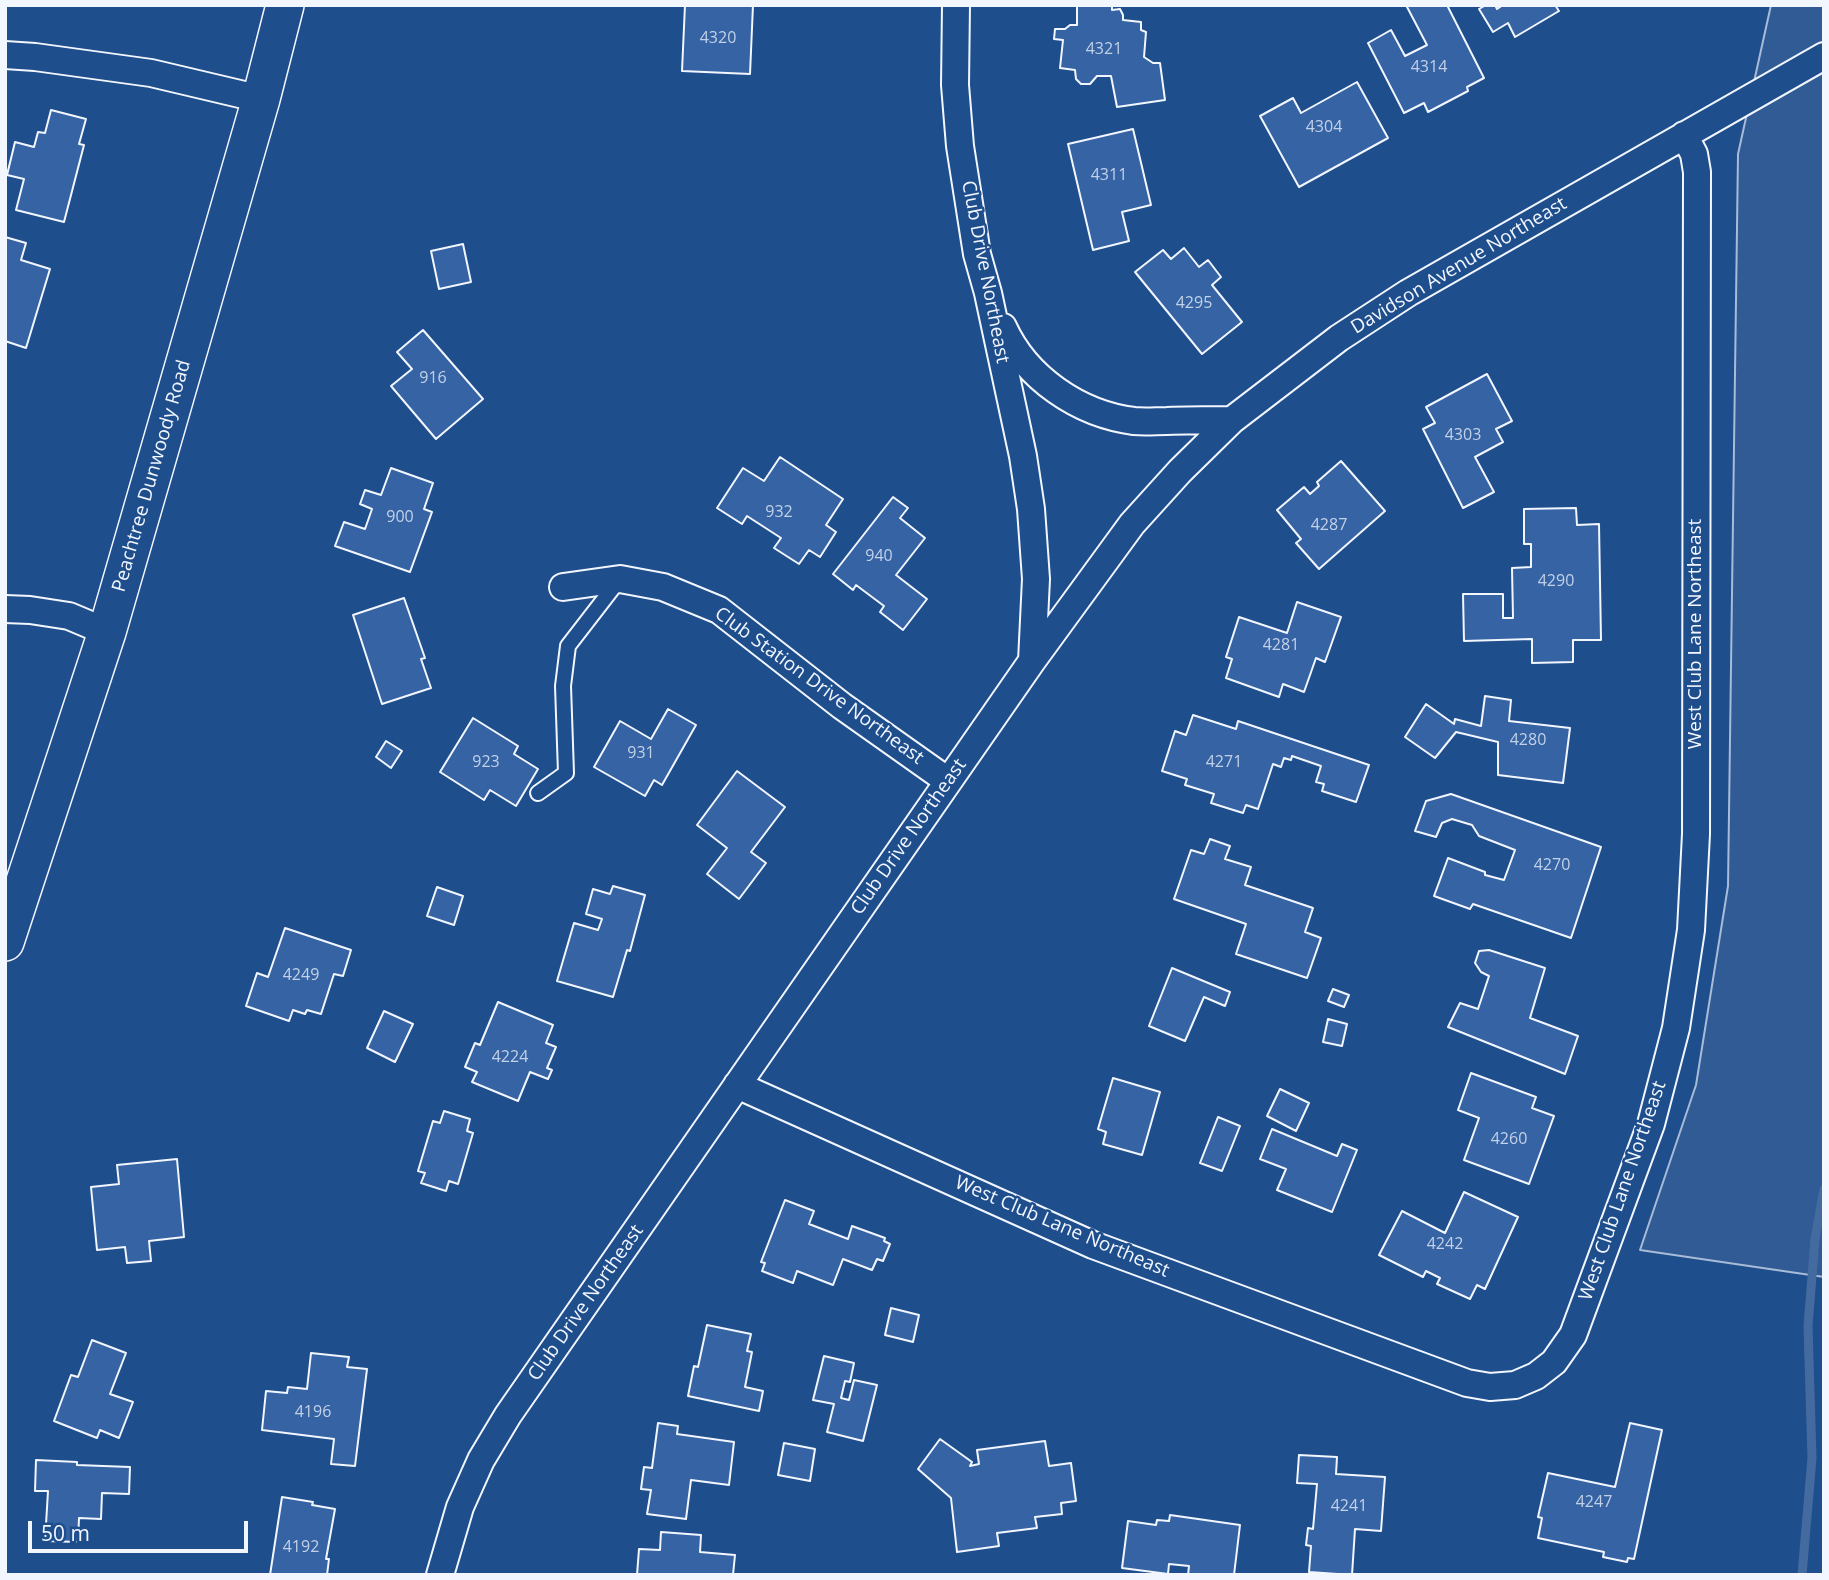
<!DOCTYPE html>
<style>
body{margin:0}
#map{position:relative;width:1829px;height:1580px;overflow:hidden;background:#1f4e8c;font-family:"Open Sans",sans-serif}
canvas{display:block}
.frame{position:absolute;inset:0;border:7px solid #f2f6ff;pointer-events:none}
.scale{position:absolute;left:28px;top:1521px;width:220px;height:32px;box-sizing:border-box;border:4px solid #f2f6ff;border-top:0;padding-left:9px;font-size:21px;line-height:24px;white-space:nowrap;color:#f2f6ff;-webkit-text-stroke:5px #1f4e8c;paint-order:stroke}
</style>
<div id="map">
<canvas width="1829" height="1580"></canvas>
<div class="frame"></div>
<div class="scale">50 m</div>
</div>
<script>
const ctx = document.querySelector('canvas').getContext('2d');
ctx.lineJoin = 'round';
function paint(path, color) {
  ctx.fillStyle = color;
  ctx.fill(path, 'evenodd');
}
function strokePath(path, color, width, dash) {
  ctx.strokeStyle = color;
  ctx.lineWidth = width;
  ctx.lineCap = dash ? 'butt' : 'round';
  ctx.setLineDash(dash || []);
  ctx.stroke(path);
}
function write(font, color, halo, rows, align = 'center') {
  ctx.font = font + ' "Open Sans",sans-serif';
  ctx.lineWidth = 5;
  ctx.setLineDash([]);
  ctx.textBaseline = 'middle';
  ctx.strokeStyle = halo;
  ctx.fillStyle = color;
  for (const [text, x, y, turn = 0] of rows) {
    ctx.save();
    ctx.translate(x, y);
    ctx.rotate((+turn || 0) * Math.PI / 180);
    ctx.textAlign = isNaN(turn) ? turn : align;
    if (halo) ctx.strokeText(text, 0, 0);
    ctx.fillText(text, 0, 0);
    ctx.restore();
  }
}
const built = new Path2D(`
 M 1771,5 L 1824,5 L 1824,1277 L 1640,1250 L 1696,1085 L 1728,886 L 1738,154 Z`);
paint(built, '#305b95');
strokePath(built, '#a8bbd7', 2);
strokePath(new Path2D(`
 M 1802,1575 L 1812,1458 L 1808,1326 L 1815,1239 L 1824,1189`), '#446ba0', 9);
const building = new Path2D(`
 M 685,5 L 753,5 L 750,74 L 682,71 Z
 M 1077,5 L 1112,5 L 1112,10 L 1120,9 L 1123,15 L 1123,20 L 1141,22 L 1141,30 L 1146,32 L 1144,57 L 1153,63 L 1160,63 L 1165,100 L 1117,107 L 1111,76 L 1097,76 L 1090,84 L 1081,84 L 1076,79 L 1075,70 L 1060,68 L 1063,40 L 1054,39 L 1055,29 L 1065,29 L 1070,25 L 1077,25 Z
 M 1406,5 L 1447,5 L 1484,78 L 1467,87 L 1468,91 L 1428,112 L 1424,103 L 1404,113 L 1368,43 L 1391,30 L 1405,56 L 1427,45 Z
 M 1486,5 L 1495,5 L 1497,9 L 1503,5 L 1555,5 L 1559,11 L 1515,37 L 1508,23 L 1493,32 L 1479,9 Z
 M 1357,82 L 1388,138 L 1299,187 L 1260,116 L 1293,98 L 1301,113 Z
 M 51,110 L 86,119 L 79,144 L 84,145 L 64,222 L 16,210 L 24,179 L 7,175 L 15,142 L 34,147 L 38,132 L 45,133 Z
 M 1133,129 L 1151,205 L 1122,212 L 1129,241 L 1093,250 L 1068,144 Z
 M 5,237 L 26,243 L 21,260 L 50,269 L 26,348 L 5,341 Z
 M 463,244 L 471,282 L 439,289 L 431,251 Z
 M 1184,248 L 1199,267 L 1208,260 L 1221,277 L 1212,285 L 1242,322 L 1202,354 L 1135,272 L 1163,250 L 1171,259 Z
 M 423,330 L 483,399 L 436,439 L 391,386 L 412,369 L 397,352 Z
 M 1487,374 L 1512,421 L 1496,429 L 1503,442 L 1475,457 L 1494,492 L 1463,508 L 1423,429 L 1435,423 L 1426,407 Z
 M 780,457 L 843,499 L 826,525 L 836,532 L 820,557 L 809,550 L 799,564 L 774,548 L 781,538 L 747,516 L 742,524 L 717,508 L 743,468 L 764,481 Z
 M 1341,461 L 1385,511 L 1319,569 L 1296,543 L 1301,539 L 1277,510 L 1304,487 L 1310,494 L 1319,486 L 1317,482 Z
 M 391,468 L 433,483 L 424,509 L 432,512 L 410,572 L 335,546 L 344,522 L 365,529 L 372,509 L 360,504 L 365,490 L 381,495 Z
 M 893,497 L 908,508 L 900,518 L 925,538 L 896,575 L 927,599 L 903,630 L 880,612 L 884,606 L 856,585 L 853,590 L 833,574 Z
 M 1576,508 L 1577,525 L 1599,524 L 1601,640 L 1573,640 L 1573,662 L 1532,663 L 1532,639 L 1464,641 L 1463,594 L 1503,594 L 1503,618 L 1513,618 L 1512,568 L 1531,567 L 1531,544 L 1524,544 L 1524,509 Z
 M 404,598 L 425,658 L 421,659 L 431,688 L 382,704 L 353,615 Z
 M 1297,602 L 1341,617 L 1325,662 L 1316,658 L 1304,692 L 1283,684 L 1279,697 L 1226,678 L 1232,659 L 1226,657 L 1239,617 L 1287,633 Z
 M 1485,696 L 1511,700 L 1509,721 L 1570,728 L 1563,783 L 1498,775 L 1498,742 L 1456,732 L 1435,758 L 1405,737 L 1426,704 L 1454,724 L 1455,719 L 1481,726 Z
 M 668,709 L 696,725 L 662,785 L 654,780 L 645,796 L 594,767 L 620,721 L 651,739 Z
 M 1193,715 L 1236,729 L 1238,721 L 1369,765 L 1356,802 L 1322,791 L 1324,784 L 1316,782 L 1321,766 L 1292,756 L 1291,760 L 1284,758 L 1281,767 L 1273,764 L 1258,809 L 1246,805 L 1243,813 L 1211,803 L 1214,794 L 1185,785 L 1187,779 L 1162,771 L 1175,731 L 1186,735 Z
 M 473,718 L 518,746 L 514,754 L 538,769 L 516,806 L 490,790 L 484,800 L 440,772 Z
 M 386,741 L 402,751 L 391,768 L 376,757 Z
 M 737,771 L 785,807 L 751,852 L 766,863 L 739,899 L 707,874 L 727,848 L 697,825 Z
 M 1451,794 L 1601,847 L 1571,938 L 1473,904 L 1470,909 L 1434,896 L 1448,858 L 1485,872 L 1485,875 L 1504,880 L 1515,850 L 1479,836 L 1472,825 L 1452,819 L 1442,823 L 1436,837 L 1415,831 L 1426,801 Z
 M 1210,839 L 1230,846 L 1225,859 L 1251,867 L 1245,885 L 1313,908 L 1305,932 L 1321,938 L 1307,978 L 1236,954 L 1246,924 L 1174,899 L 1191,850 L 1204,854 Z
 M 613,886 L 645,895 L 630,951 L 627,950 L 613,997 L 557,981 L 574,923 L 598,930 L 602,919 L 586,914 L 593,889 L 610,894 Z
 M 437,887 L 463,896 L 454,925 L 427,916 Z
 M 285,928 L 351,950 L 343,976 L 334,974 L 321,1014 L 307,1010 L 305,1014 L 293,1010 L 289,1021 L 246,1006 L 257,973 L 268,977 Z
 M 1489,950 L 1545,968 L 1530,1018 L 1578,1036 L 1565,1074 L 1448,1027 L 1460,1003 L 1478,1009 L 1489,976 L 1481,972 L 1475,963 L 1479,951 Z
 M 1172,968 L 1230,992 L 1225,1006 L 1204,997 L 1185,1041 L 1149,1026 Z
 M 1333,989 L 1349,995 L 1344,1007 L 1328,1001 Z
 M 498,1002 L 553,1025 L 546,1043 L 556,1047 L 547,1068 L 552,1070 L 548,1079 L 530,1072 L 518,1101 L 472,1082 L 477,1072 L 465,1067 L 475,1043 L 480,1045 Z
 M 384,1011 L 413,1024 L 395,1062 L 367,1048 Z
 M 1328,1019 L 1347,1024 L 1342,1046 L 1323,1042 Z
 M 1471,1073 L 1536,1097 L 1532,1108 L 1554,1116 L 1529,1184 L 1464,1160 L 1479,1118 L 1458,1110 Z
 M 1113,1078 L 1160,1092 L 1142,1155 L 1103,1144 L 1106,1132 L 1098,1129 Z
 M 1280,1089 L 1309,1103 L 1296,1131 L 1267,1116 Z
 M 444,1111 L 470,1119 L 467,1131 L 473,1133 L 458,1184 L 449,1181 L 446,1191 L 421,1183 L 425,1173 L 418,1171 L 433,1121 L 440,1123 Z
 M 1218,1117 L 1240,1126 L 1222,1171 L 1200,1163 Z
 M 1272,1129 L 1337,1156 L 1342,1144 L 1357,1150 L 1332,1212 L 1277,1190 L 1286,1169 L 1260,1159 Z
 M 177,1159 L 184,1237 L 149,1241 L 151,1261 L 127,1263 L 125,1247 L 97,1250 L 91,1187 L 119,1184 L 117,1165 Z
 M 1464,1192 L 1518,1217 L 1485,1289 L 1477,1285 L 1470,1299 L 1437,1284 L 1440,1278 L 1426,1271 L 1423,1277 L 1379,1255 L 1402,1211 L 1445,1233 Z
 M 785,1200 L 814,1211 L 809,1224 L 848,1239 L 852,1226 L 885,1238 L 884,1241 L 890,1244 L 883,1261 L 877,1259 L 872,1270 L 843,1259 L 833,1285 L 797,1271 L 793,1283 L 762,1271 L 765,1263 L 761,1262 Z
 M 891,1308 L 919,1315 L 913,1342 L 885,1335 Z
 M 707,1325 L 751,1334 L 747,1351 L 752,1352 L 745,1387 L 763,1391 L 759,1411 L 688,1396 L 694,1366 L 698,1367 Z
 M 92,1340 L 126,1353 L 110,1394 L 133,1402 L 119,1438 L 100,1430 L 97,1438 L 54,1421 L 71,1375 L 78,1377 Z
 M 311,1353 L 349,1357 L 347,1367 L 367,1369 L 355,1466 L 331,1464 L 334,1439 L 262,1430 L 266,1391 L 287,1393 L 288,1387 L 307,1389 Z
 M 824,1356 L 854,1363 L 850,1382 L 845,1381 L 841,1398 L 849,1400 L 854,1380 L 877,1385 L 863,1441 L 827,1432 L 834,1404 L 813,1400 Z
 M 658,1423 L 678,1426 L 677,1434 L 734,1442 L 729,1485 L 691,1480 L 686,1519 L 647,1514 L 651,1490 L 641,1489 L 644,1467 L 652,1468 Z
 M 1630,1423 L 1662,1430 L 1634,1559 L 1628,1558 L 1627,1562 L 1603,1557 L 1604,1552 L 1538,1538 L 1542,1518 L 1538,1517 L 1548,1473 L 1615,1487 Z
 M 940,1439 L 972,1462 L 970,1466 L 979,1464 L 977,1450 L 1045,1441 L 1049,1466 L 1071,1463 L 1076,1501 L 1061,1503 L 1062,1514 L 1035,1517 L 1037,1528 L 997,1533 L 999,1546 L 957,1552 L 951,1498 L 918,1469 Z
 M 784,1443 L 815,1449 L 810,1481 L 778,1475 Z
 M 1299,1455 L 1337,1457 L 1336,1474 L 1385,1477 L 1381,1531 L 1355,1529 L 1352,1575 L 1309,1572 L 1311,1546 L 1306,1545 L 1308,1528 L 1313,1529 L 1317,1484 L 1297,1483 Z
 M 36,1460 L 77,1462 L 77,1465 L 130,1467 L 129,1494 L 102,1493 L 101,1519 L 79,1518 L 78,1542 L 45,1541 L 48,1491 L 35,1491 Z
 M 282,1497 L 313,1502 L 312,1505 L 335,1509 L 326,1559 L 329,1559 L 327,1575 L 270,1575 Z
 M 1170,1515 L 1240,1525 L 1234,1575 L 1188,1575 L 1189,1566 L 1169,1564 L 1168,1574 L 1122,1568 L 1128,1521 L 1156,1525 L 1157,1520 L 1169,1521 Z
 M 661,1532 L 701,1535 L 700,1552 L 735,1555 L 733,1575 L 637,1575 L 639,1549 L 660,1550 Z`);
paint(building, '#3563a3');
strokePath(building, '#f2f6ff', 2);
const service = new Path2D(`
 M 538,793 L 566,773 L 563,686 L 568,646 L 619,580`);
const minor = new Path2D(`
 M 5,55 L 35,57 L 151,73 L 261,99
 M 1003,327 C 1026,378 1079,414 1134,421 C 1145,422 1156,421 1167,421 C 1189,420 1211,420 1232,420
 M 563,587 L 620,579 L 663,587 L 719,610 L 842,706 L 948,781
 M 5,609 L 30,610 L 69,616 L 107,632
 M 1032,661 L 1132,524 L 1180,471 L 1232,420 L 1339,338 L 1408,293 L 1824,56
 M 737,1085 L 1093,1245 L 1467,1383 L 1490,1387 L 1515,1385 L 1536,1376 L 1554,1362 L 1573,1335 L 1651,1124 L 1676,1028 L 1691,930 L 1696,834 L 1697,172 L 1694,154 L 1684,135
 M 440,1575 L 460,1507 L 481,1460 L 508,1415 L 1032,661 L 1036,579 L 1031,509 L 1023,456 L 988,293 L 977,254 L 960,146 L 955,85 L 956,5`);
const secondary = new Path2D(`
 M 5,942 L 107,632 L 261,99 L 285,5`);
strokePath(service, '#f2f6ff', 18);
strokePath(minor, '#f2f6ff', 30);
strokePath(secondary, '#f2f6ff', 40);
strokePath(service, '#1f4e8c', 14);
strokePath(minor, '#1f4e8c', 26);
strokePath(secondary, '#1f4e8c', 37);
write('16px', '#c3d1e8', null, [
 ["4320",718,38],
 ["4321",1104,49],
 ["4314",1429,67],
 ["4304",1324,127],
 ["4311",1109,175],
 ["4295",1194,303],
 ["916",433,378],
 ["4303",1463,435],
 ["932",779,512],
 ["900",400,517],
 ["4287",1329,525],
 ["940",879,556],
 ["4290",1556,581],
 ["4281",1281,645],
 ["4280",1528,740],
 ["931",641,753],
 ["923",486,762],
 ["4271",1224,762],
 ["4270",1552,865],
 ["4249",301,975],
 ["4224",510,1057],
 ["4260",1509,1139],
 ["4242",1445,1244],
 ["4196",313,1412],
 ["4247",1594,1502],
 ["4241",1349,1506],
 ["4192",301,1547]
]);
write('19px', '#f2f6ff', '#1f4e8c', [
 ["Davidson Avenue Northeast",1459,266,-31],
 ["Club Drive Northeast",985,272,79],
 ["Peachtree Dunwoody Road",152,476,-74],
 ["West Club Lane Northeast",1696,634,-90],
 ["Club Station Drive Northeast",819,686,36],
 ["Club Drive Northeast",909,837,-55],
 ["West Club Lane Northeast",1623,1191,-71],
 ["West Club Lane Northeast",1062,1227,23],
 ["Club Drive Northeast",586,1303,-55]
]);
</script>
